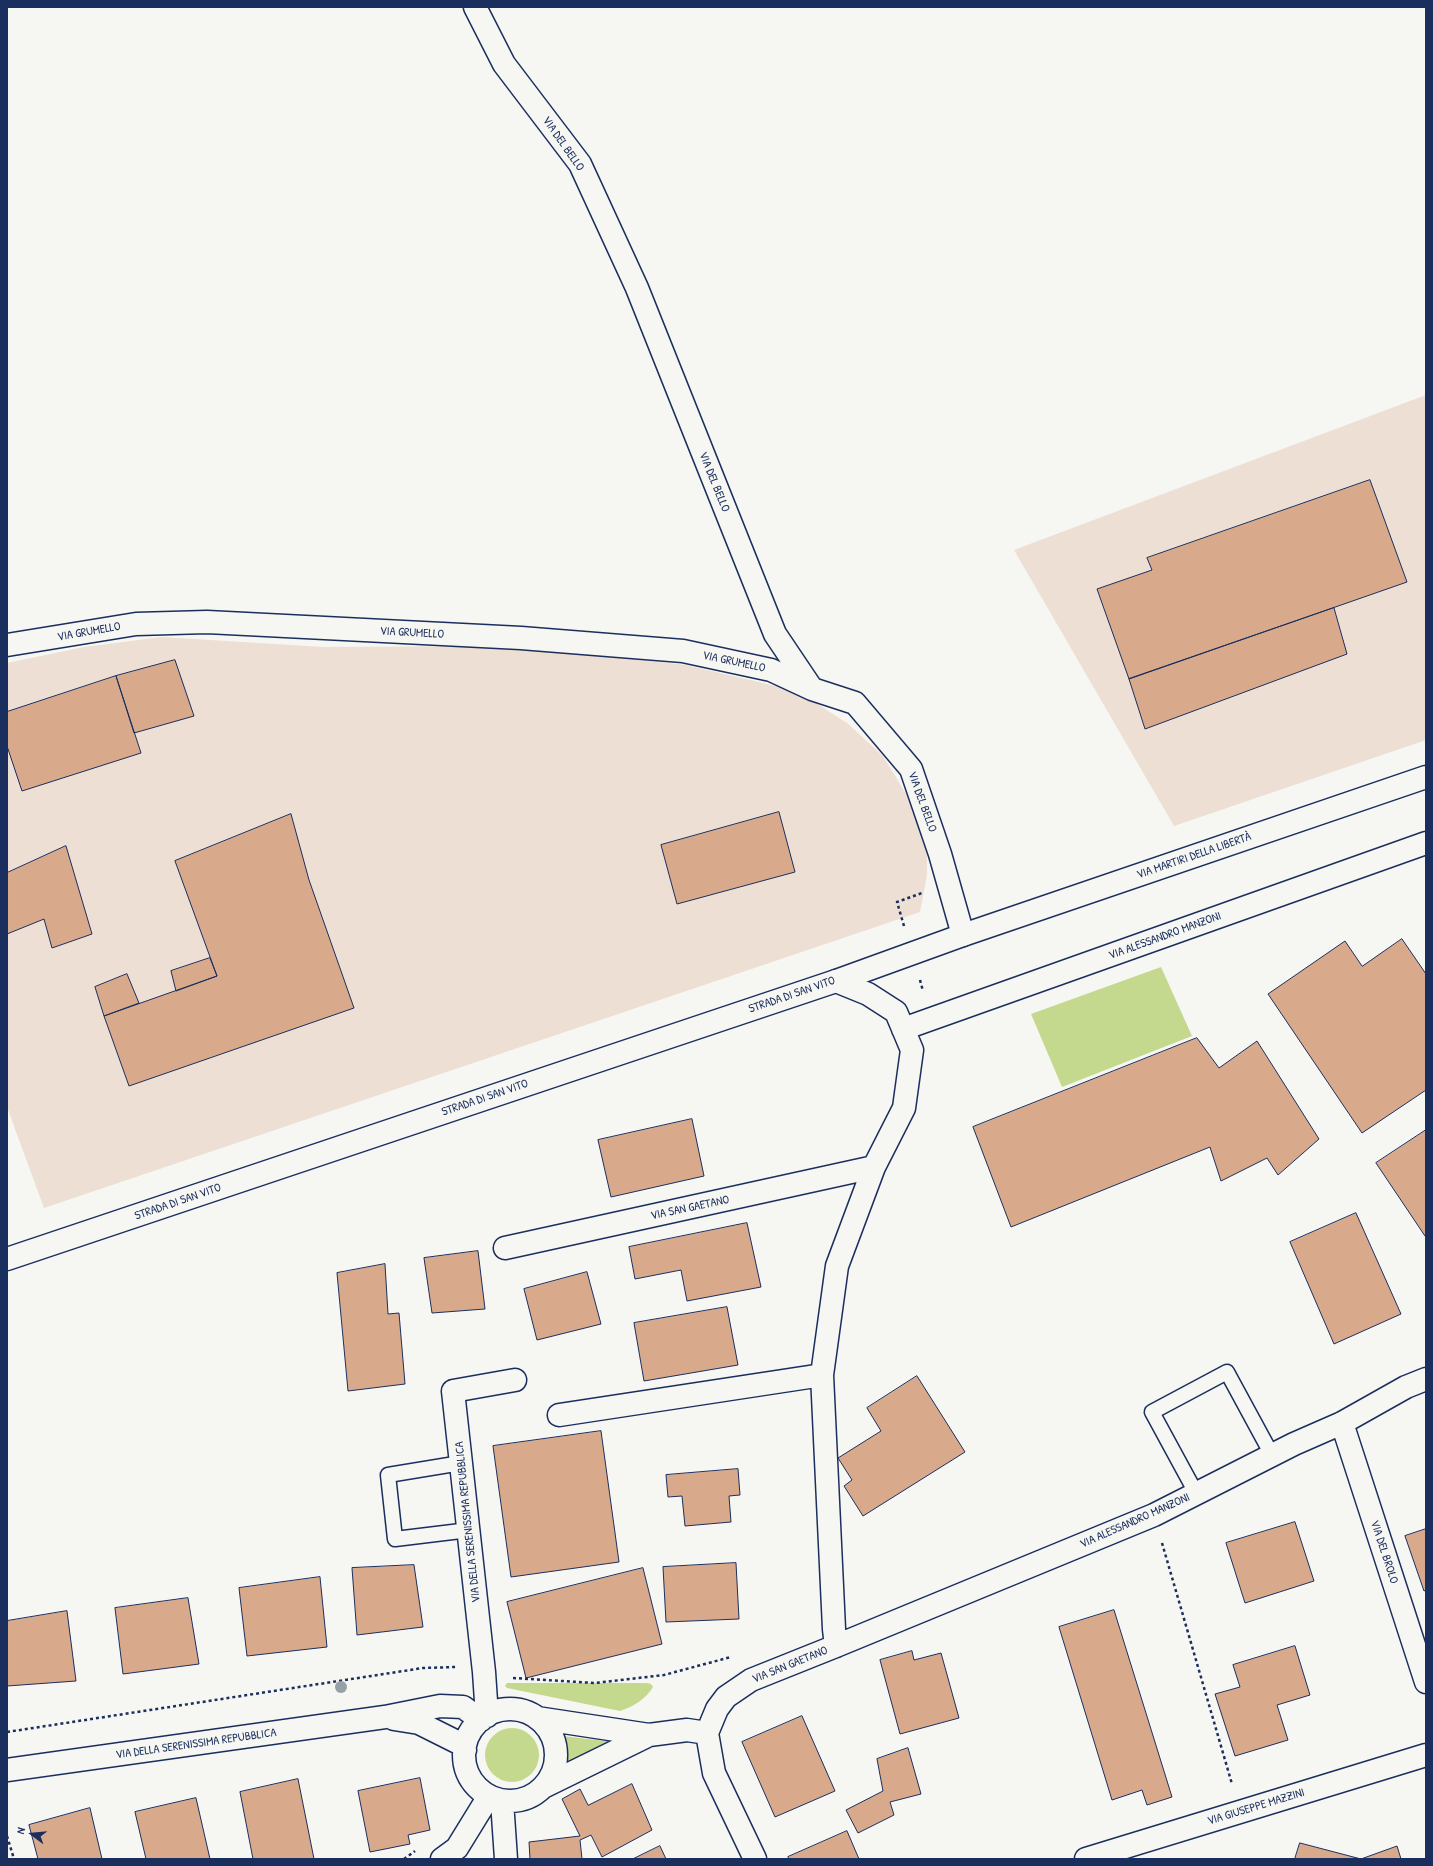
<!DOCTYPE html>
<meta charset="utf-8">
<style>
body{margin:0}
#map{position:relative;width:1433px;height:1866px;overflow:hidden;background:#f6f6f2;font-family:"Patrick Hand",sans-serif}
canvas{display:block}
.frame{position:absolute;inset:0;border:8px solid #1b2f5e;pointer-events:none}
.north{position:absolute;left:12px;top:1814px;width:40px;height:40px;-webkit-text-stroke:3px #f6f6f2;paint-order:stroke;rotate:286deg;font-size:11px;font-weight:700;line-height:16px;text-align:center;color:#1b2f5e}
.north::after{content:'';display:block;margin:auto;width:14px;height:18px;background:#1b2f5e;clip-path:polygon(50% 0,100% 100%,50% 72%,0 100%)}
</style>
<div id="map">
<canvas width="1433" height="1866"></canvas>
<div class="frame"></div>
<div class="north">N</div>
</div>
<script>
const ctx = document.querySelector('canvas').getContext('2d');
ctx.lineJoin = 'round';
function paint(path, color) {
  ctx.fillStyle = color;
  ctx.fill(path, 'evenodd');
}
function strokePath(path, color, width, dash) {
  ctx.strokeStyle = color;
  ctx.lineWidth = width;
  ctx.lineCap = dash ? 'butt' : 'round';
  ctx.setLineDash(dash || []);
  ctx.stroke(path);
}
function write(font, color, halo, rows, align = 'center') {
  ctx.font = font + ' "Patrick Hand",sans-serif';
  ctx.lineWidth = 3;
  ctx.setLineDash([]);
  ctx.textBaseline = 'middle';
  ctx.strokeStyle = halo;
  ctx.fillStyle = color;
  for (const [text, x, y, turn = 0] of rows) {
    ctx.save();
    ctx.translate(x, y);
    ctx.rotate((+turn || 0) * Math.PI / 180);
    ctx.textAlign = isNaN(turn) ? turn : align;
    if (halo) ctx.strokeText(text, 0, 0);
    ctx.fillText(text, 0, 0);
    ctx.restore();
  }
}
paint(new Path2D(`
 M 1426,395 L 1426,740 L 1174,826 L 1014,550 Z
 M 162,637 L 323,647 L 513,646 L 686,665 L 797,691 L 847,723 L 883,756 L 909,799 L 927,843 L 927,875 L 920,912 L 44,1208 L 7,1107 L 7,663 L 84,647 Z`), '#eddfd3');
paint(new Path2D(`
 M 1161,967 L 1192,1036 L 1062,1087 L 1031,1014 Z
 M 507,1683 L 647,1683 L 651,1684 L 653,1687 C 646,1699 633,1707 620,1711 L 507,1688 L 505,1686 Z
 M485 1755a27 27 0 1 1 54 0a27 27 0 1 1-54 0Z
 M 563,1736 L 621,1743 L 566,1767 Z`), '#c5d98e');
const building = new Path2D(`
 M 1370,480 L 1407,582 L 1129,679 L 1097,589 L 1152,570 L 1147,558 Z
 M 1334,608 L 1347,654 L 1145,729 L 1129,679 Z
 M 175,660 L 194,716 L 134,733 L 116,676 Z
 M 116,676 L 141,753 L 22,791 L 7,746 L 7,712 Z
 M 779,812 L 795,872 L 677,904 L 661,845 Z
 M 291,814 L 309,880 L 354,1008 L 129,1086 L 104,1016 L 217,976 L 175,861 Z
 M 66,846 L 92,934 L 52,948 L 44,919 L 7,934 L 7,873 Z
 M 1402,939 L 1426,974 L 1426,1090 L 1362,1133 L 1268,994 L 1345,941 L 1362,966 Z
 M 210,958 L 217,976 L 176,991 L 171,971 Z
 M 127,974 L 139,1003 L 104,1016 L 95,987 Z
 M 1197,1038 L 1219,1068 L 1257,1041 L 1319,1139 L 1278,1175 L 1267,1158 L 1221,1181 L 1210,1147 L 1011,1227 L 973,1127 Z
 M 692,1119 L 704,1176 L 611,1197 L 598,1140 Z
 M 1426,1130 L 1426,1235 L 1425,1236 L 1376,1163 Z
 M 1356,1213 L 1401,1314 L 1334,1344 L 1290,1242 Z
 M 747,1223 L 761,1287 L 687,1301 L 681,1270 L 635,1279 L 629,1247 Z
 M 478,1251 L 485,1309 L 432,1313 L 424,1258 Z
 M 385,1264 L 388,1314 L 399,1313 L 405,1384 L 348,1391 L 337,1273 Z
 M 587,1272 L 601,1324 L 537,1340 L 524,1289 Z
 M 727,1307 L 738,1365 L 644,1381 L 634,1323 Z
 M 917,1376 L 965,1452 L 863,1516 L 844,1486 L 852,1480 L 838,1458 L 881,1431 L 867,1408 Z
 M 601,1431 L 619,1562 L 511,1577 L 493,1446 Z
 M 738,1469 L 740,1495 L 729,1496 L 731,1522 L 685,1526 L 682,1496 L 668,1497 L 666,1475 Z
 M 1295,1522 L 1314,1581 L 1245,1603 L 1226,1543 Z
 M 1426,1529 L 1426,1590 L 1424,1591 L 1405,1536 Z
 M 736,1563 L 739,1619 L 666,1622 L 663,1567 Z
 M 414,1565 L 423,1627 L 357,1635 L 352,1568 Z
 M 643,1568 L 662,1644 L 526,1678 L 507,1602 Z
 M 320,1577 L 327,1647 L 247,1656 L 239,1588 Z
 M 188,1598 L 199,1664 L 123,1674 L 115,1608 Z
 M 1114,1610 L 1172,1797 L 1147,1805 L 1142,1790 L 1112,1800 L 1059,1627 Z
 M 67,1611 L 76,1681 L 7,1686 L 7,1621 Z
 M 1295,1646 L 1310,1695 L 1277,1705 L 1288,1740 L 1235,1756 L 1215,1694 L 1240,1687 L 1233,1665 Z
 M 912,1651 L 914,1660 L 941,1653 L 959,1718 L 900,1734 L 880,1660 Z
 M 802,1716 L 835,1791 L 775,1817 L 742,1742 Z
 M 908,1748 L 921,1794 L 890,1802 L 894,1815 L 858,1833 L 846,1810 L 883,1791 L 877,1759 Z
 M 420,1778 L 430,1830 L 408,1835 L 410,1844 L 370,1852 L 358,1791 Z
 M 298,1779 L 314,1859 L 253,1859 L 240,1792 Z
 M 632,1784 L 652,1830 L 602,1857 L 591,1835 L 580,1840 L 582,1859 L 530,1859 L 529,1842 L 580,1836 L 562,1799 L 580,1789 L 588,1805 Z
 M 196,1798 L 210,1859 L 146,1859 L 135,1812 Z
 M 90,1808 L 102,1859 L 38,1859 L 29,1825 Z
 M 847,1831 L 859,1859 L 789,1859 L 788,1857 Z
 M 1300,1843 L 1361,1859 L 1397,1846 L 1401,1859 L 1295,1859 Z
 M 660,1846 L 666,1859 L 633,1859 Z`);
paint(building, '#d9a98b');
strokePath(building, '#1b2f5e', 1);
const lane = new Path2D(`
 M 461,1463 L 388,1475 L 395,1539 L 469,1530
 M 1196,1493 L 1152,1412 L 1227,1372 L 1272,1455`);
const street = new Path2D(`
 M 475,7 L 504,64 L 580,164 L 637,288 L 775,634 L 812,689 L 855,703 L 911,769 L 940,854 L 963,935
 M 7,645 L 136,624 L 207,622 L 521,638 L 683,651 L 771,670 L 812,689
 M 836,981 L 868,994 L 896,1012 L 912,1050 L 904,1108 L 874,1167 L 837,1266 L 822,1375 L 834,1629 L 836,1646
 M 903,1029 L 1426,843
 M 505,1248 L 874,1167
 M 559,1415 L 822,1375
 M 1342,1423 L 1426,1682
 M464 1755a46 46 0 1 1 92 0a46 46 0 1 1-92 0Z
 M 487,1716 L 484,1672 L 453,1391 L 515,1380
 M 537,1718 L 649,1735 L 687,1730 L 707,1733
 M 394,1719 L 419,1723 L 461,1744 L 465,1750
 M 7,1770 L 385,1717 L 440,1706 L 463,1707 L 481,1720
 M 543,1787 L 649,1735
 M 502,1801 L 506,1859
 M 442,1859 L 457,1848 L 489,1796
 M 755,1859 L 714,1773 L 707,1733 L 717,1709 L 726,1697 L 751,1680 L 836,1646 L 1154,1515 L 1294,1444 L 1342,1423 L 1406,1387 L 1426,1379
 M 1086,1859 L 1426,1755`);
const secondary = new Path2D(`
 M 7,1259 L 836,981 L 963,935 L 1426,777`);
strokePath(lane, '#1b2f5e', 17);
strokePath(street, '#1b2f5e', 25);
strokePath(secondary, '#1b2f5e', 25);
strokePath(new Path2D(`
 M 904,926 L 897,902 L 922,893
 M 920,980 L 923,991
 M 1162,1543 L 1232,1784
 M 513,1678 L 595,1683 L 664,1675 L 731,1657
 M 7,1732 L 423,1668 L 456,1667
 M 7,1836 L 14,1859
 M 404,1859 L 415,1851`), '#1b2f5e', 2.5, [3, 3]);
strokePath(lane, '#f6f6f2', 14);
strokePath(street, '#f6f6f2', 22);
strokePath(secondary, '#f6f6f2', 22);
ctx.fillStyle = '#95a0a7';
for (const [x, y] of [
 [341,1687]
]) {
  ctx.beginPath();
  ctx.arc(x, y, 6, 0, 2 * Math.PI);
  ctx.fill();
}
write('12px', '#1b2f5e', '#f6f6f2', [
 ["VIA DEL BELLO",563,144,55],
 ["VIA DEL BELLO",714,482,68],
 ["VIA GRUMELLO",89,632,-10],
 ["VIA GRUMELLO",412,633,3],
 ["VIA GRUMELLO",734,662,12],
 ["VIA DEL BELLO",922,802,70],
 ["VIA MARTIRI DELLA LIBERTÀ",1194,856,-19],
 ["VIA ALESSANDRO MANZONI",1165,936,-20],
 ["STRADA DI SAN VITO",792,995,-19],
 ["STRADA DI SAN VITO",485,1098,-19],
 ["STRADA DI SAN VITO",178,1202,-19],
 ["VIA SAN GAETANO",690,1208,-12],
 ["VIA ALESSANDRO MANZONI",1135,1521,-24],
 ["VIA DELLA SERENISSIMA REPUBBLICA",468,1522,-96],
 ["VIA DEL BROLO",1384,1552,72],
 ["VIA SAN GAETANO",790,1665,-22],
 ["VIA DELLA SERENISSIMA REPUBBLICA",196,1744,-8],
 ["VIA GIUSEPPE MAZZINI",1256,1807,-17]
]);
</script>
